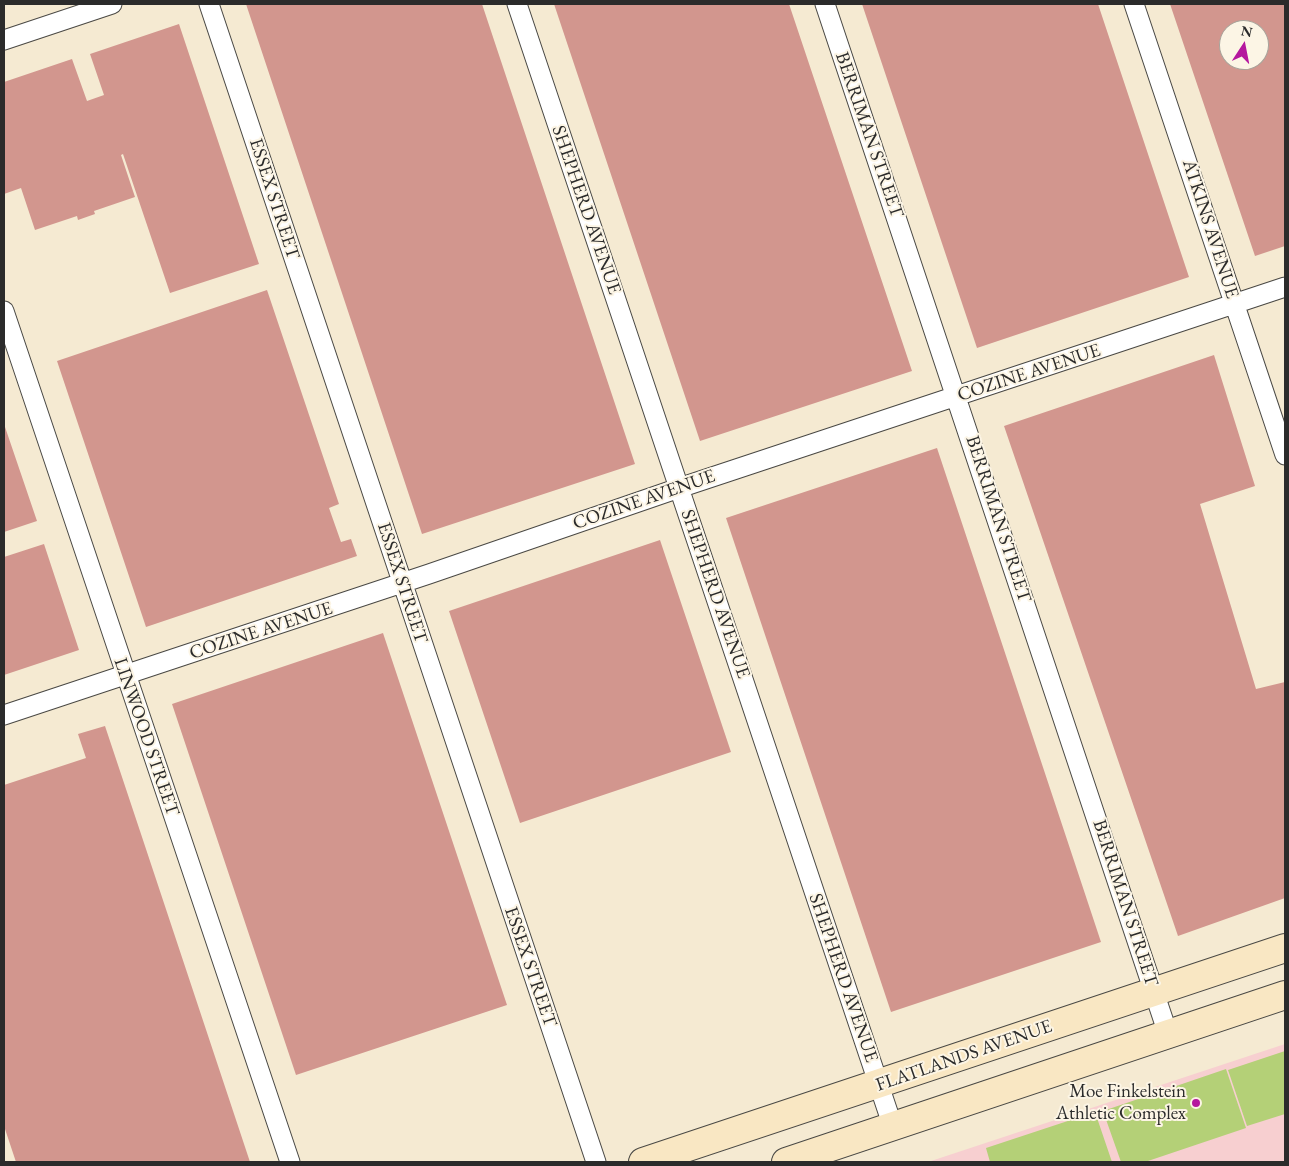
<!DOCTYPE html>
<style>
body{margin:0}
#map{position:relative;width:1289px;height:1166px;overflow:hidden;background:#f5ead2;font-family:"EB Garamond",serif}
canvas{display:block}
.frame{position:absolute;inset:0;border:5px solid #2b2b2b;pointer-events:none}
.north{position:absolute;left:1219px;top:20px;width:50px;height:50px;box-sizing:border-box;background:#fcf5e5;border:1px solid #a8a49b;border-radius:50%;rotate:11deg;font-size:14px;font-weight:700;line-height:20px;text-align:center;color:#2b2b2b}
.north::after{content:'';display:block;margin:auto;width:18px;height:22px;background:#b5179e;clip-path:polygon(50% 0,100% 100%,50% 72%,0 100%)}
</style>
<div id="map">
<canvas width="1289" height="1166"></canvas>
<div class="frame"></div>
<div class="north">N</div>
</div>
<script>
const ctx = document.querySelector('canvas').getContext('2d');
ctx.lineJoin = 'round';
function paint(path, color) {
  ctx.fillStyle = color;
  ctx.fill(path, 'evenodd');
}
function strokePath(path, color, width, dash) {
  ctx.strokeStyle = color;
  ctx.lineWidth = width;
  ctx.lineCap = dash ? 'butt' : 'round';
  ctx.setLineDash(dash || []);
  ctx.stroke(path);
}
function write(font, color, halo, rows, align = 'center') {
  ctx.font = font + ' "EB Garamond",serif';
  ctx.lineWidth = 4;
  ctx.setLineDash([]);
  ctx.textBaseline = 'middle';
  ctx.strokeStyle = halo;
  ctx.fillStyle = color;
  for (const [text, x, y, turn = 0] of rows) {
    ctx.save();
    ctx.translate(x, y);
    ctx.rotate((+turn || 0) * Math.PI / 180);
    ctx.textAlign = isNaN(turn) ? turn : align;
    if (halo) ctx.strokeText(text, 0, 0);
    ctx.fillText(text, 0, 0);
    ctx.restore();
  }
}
paint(new Path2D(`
 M 1285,1044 L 1285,1162 L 928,1162 Z`), '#f7cfd0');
paint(new Path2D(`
 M 1285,1051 L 1285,1114 L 1247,1126 L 1228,1070 Z
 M 1226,1069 L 1246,1128 L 1145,1162 L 1121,1162 L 1103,1111 Z
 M 1095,1112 L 1112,1162 L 990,1162 L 986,1148 Z`), '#b4d077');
paint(new Path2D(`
 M 246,4 L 482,4 L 635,464 L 422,534 Z
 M 554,4 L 789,4 L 912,371 L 700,441 Z
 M 862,4 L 1098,4 L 1189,277 L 977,348 Z
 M 1170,4 L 1285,4 L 1285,246 L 1255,256 ZM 1229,30 L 1259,30 L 1259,60 L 1229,60 Z
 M 179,24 L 259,264 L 170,293 L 123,154 L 121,155 L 135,197 L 94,211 L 95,214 L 78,220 L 77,216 L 35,230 L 21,188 L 4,194 L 4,82 L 72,59 L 87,101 L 104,95 L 90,54 Z
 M 267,290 L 339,504 L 329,508 L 341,542 L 351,539 L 357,556 L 146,627 L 57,361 Z
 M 1214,355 L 1255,486 L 1200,504 L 1256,689 L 1285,682 L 1285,898 L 1178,936 L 1004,426 Z
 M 4,424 L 37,521 L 4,532 Z
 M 937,448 L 1101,942 L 891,1012 L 726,518 Z
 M 660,540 L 731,752 L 520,823 L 449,611 Z
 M 44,544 L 79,650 L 4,675 L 4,557 Z
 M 383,633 L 507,1005 L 296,1075 L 172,704 Z
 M 105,726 L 140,831 L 250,1162 L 16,1162 L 4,1126 L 4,785 L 86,758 L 78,734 Z`), '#d2968e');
const street = new Path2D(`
 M 209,4 L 596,1162
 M 517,4 L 893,1127
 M 825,4 L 1168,1034
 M 1134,4 L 1285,455
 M 4,40 L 112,4
 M 4,311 L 290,1162
 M 4,715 L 429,574 L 679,488 L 1285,287`);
const secondary = new Path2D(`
 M 643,1162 L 1285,948
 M 786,1162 L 1285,995`);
strokePath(street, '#494844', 21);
strokePath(secondary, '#494844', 30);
strokePath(street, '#fff', 19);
strokePath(secondary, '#f9e7c3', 28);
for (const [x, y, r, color] of [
 [1196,1103,5,"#b5179e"]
]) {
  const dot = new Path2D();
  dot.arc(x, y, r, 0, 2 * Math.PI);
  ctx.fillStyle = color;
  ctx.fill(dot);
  strokePath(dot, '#fcf5e5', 2);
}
write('19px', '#2b2b2b', '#fcf5e5', [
 ["BERRIMAN STREET",869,135,71],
 ["ESSEX STREET",274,199,72],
 ["SHEPHERD AVENUE",586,210,71],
 ["ATKINS AVENUE",1210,229,72],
 ["COZINE AVENUE",1029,373,-18],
 ["COZINE AVENUE",644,500,-19],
 ["BERRIMAN STREET",998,519,72],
 ["ESSEX STREET",402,583,72],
 ["SHEPHERD AVENUE",715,594,71],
 ["COZINE AVENUE",261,631,-18],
 ["LINWOOD STREET",146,737,71],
 ["BERRIMAN STREET",1125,903,72],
 ["ESSEX STREET",530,967,71],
 ["SHEPHERD AVENUE",843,978,71],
 ["FLATLANDS AVENUE",964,1056,-19]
]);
write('19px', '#2b2b2b', '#fcf5e5', [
 ["Moe Finkelstein",1186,1092],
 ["Athletic Complex",1186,1114]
], 'right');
</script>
